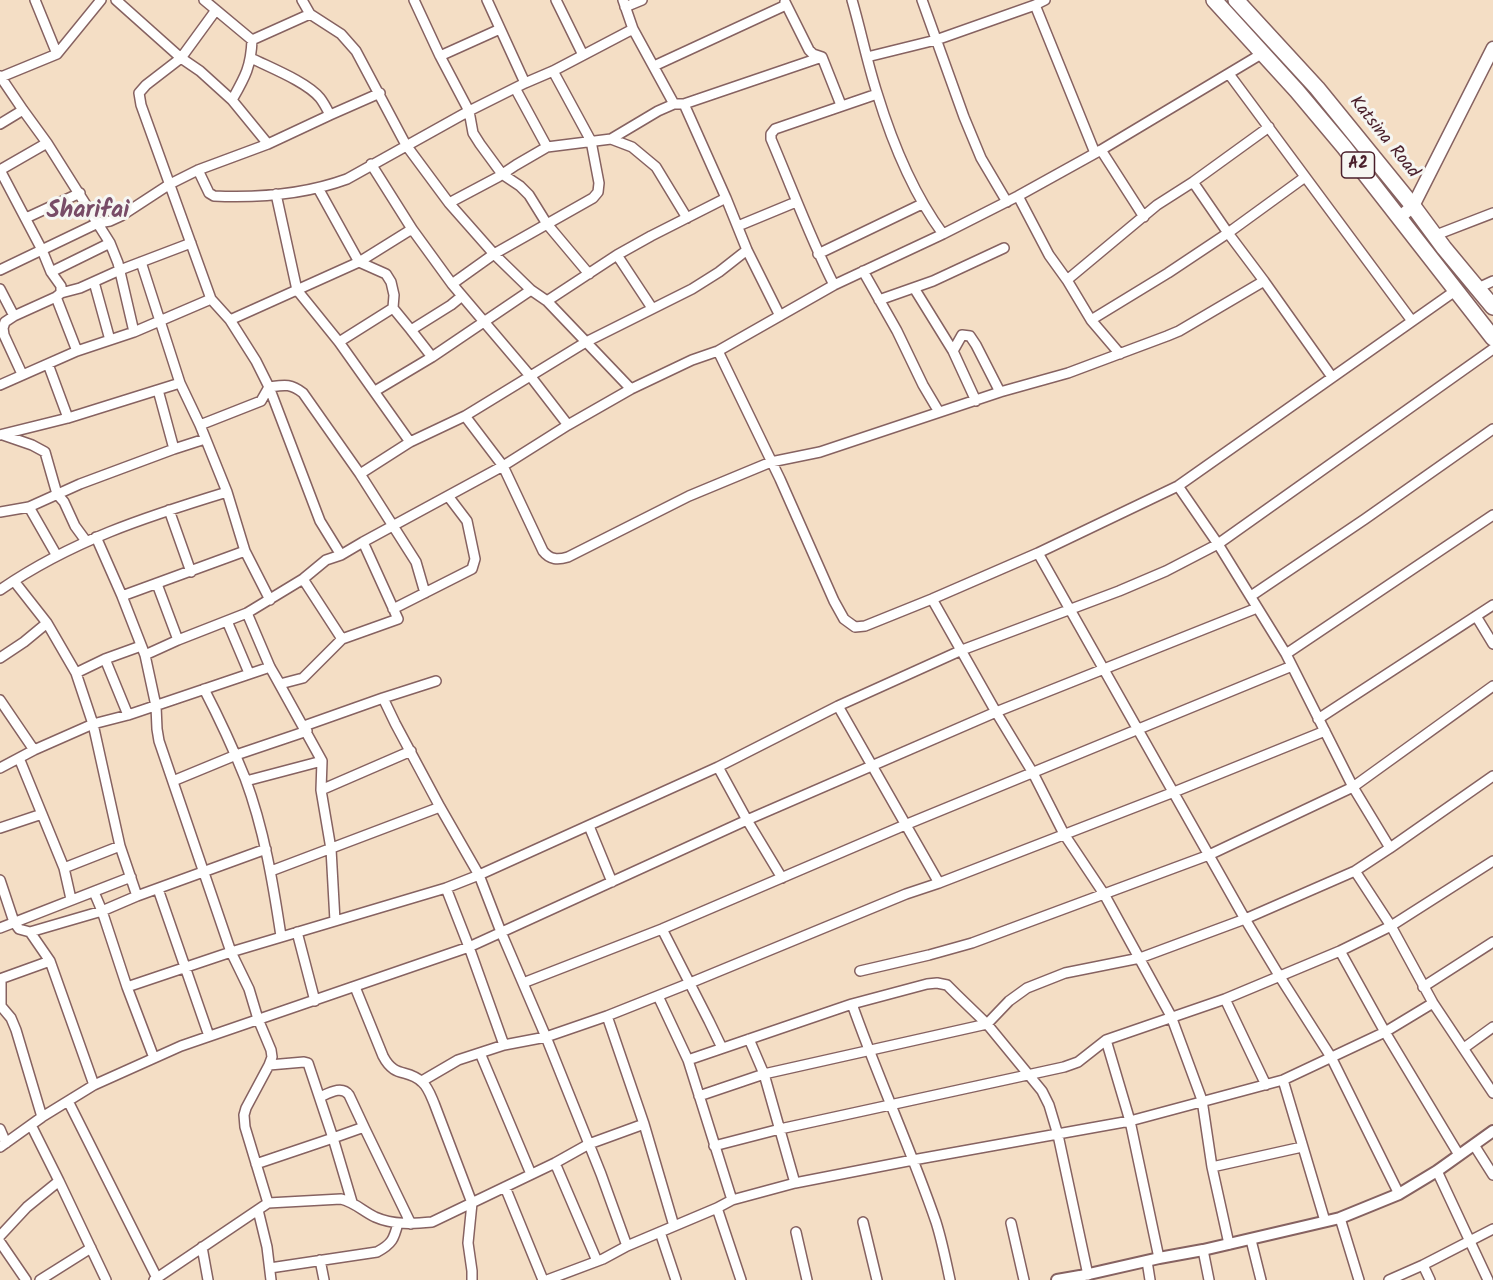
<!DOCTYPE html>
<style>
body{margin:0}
canvas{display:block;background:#f4dec5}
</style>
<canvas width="1493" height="1280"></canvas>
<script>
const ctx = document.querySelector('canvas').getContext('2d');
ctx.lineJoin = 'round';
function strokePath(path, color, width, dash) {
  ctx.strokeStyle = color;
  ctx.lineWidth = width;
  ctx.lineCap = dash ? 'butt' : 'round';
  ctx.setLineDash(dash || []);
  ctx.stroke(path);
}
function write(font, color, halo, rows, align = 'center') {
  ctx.font = font + ' Kalam,sans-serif';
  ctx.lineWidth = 6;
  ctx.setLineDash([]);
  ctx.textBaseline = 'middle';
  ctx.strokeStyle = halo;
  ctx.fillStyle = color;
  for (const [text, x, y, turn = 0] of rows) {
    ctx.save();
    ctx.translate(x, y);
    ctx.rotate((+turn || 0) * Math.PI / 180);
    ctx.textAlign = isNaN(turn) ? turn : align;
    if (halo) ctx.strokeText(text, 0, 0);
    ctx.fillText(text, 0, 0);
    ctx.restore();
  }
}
const minor = new Path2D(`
 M 35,0 L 57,54
 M 116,0 L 181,58 L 216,10
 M 204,0 L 252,40
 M 302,0 L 310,14 L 341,34 L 356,51 L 406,145 L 449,203 L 494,254 L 531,290 L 547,301 L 631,389
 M 414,0 L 440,56 L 469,111 L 473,133 L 480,144 L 502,174 L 520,186 L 529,195 L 547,224 L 589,274
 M 487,0 L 525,83
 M 556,0 L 583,55
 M 623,0 L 633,29 L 674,104
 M 852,0 C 861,31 867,62 877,93 C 892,142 912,192 943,234
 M 922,0 L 964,117 L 981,158 L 1007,202
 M 785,2 L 809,50 L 813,54 L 822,57 L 841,105
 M 1035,5 L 1095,153
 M 625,7 L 642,0
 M 252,40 L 310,14
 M 440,56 L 500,29
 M 867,57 L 936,40 L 1035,5 L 1045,0
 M 251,58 C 271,68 307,82 320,98 C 324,103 327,109 330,115
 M 654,66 L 786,5
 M 1229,74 L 1412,321
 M 0,76 L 23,110 L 47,143 L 110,243 L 118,263 L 134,332
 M 1,77 L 57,54 L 101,0
 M 515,88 L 547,147
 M 232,100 C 245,77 251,67 252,40
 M 684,104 L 726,198 L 747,250 L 780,316
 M 0,124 L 23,110
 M 611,139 L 658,111 L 674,104 L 684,104 L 822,57
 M 268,144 L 232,100 L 200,71 L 181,58 L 146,85 L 139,93 L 141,105 L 211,299 L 230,320 L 256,361 L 269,387 L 320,521 L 341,555
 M 1101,150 L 1144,217
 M 371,164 L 412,229 L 452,284 L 531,377 L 568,425
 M 0,170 L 42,250 L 51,272 L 61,286 L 61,293
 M 0,170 L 47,143
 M 198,170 L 209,193 L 214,196 C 258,198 306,194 347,179 L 469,111 L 525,83 L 553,71 L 633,29
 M 1193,182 L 1228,233 L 1264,281
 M 318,188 L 359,262 L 386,274 L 391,282 L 394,295 L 393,308 L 411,330 L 432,357
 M 276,194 L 297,290 L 339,342 L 410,442
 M 1018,196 L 1049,255 L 1067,280 L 1091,320 L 1120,354
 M 449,203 L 498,177 L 516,165 L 547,147 L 611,139 L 632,147 L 656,167 L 687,218
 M 26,218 L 80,193
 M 738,226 L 796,202
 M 1436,235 L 1493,213
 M 818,254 L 922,204
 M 617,255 L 652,308
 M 0,270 L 98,223 L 110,221 L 121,216 L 170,184 L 198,170 L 268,144 L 330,115 L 380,93
 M 863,271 L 897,331 L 923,385 L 939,412
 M 51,272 L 110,243
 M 1067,280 L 1157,205 L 1193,182 L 1269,127
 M 94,282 L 110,340
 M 452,284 L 494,254 L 593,198 L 598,192 L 599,183 L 591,141 L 553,71
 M 834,285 C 810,238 792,188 771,139 L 771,134 L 775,129 L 877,94
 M 914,288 L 953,351 L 976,401
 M 1478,288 L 1493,281
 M 0,289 L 14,316
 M 56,297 L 77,351
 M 879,300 L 933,281 L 1004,248
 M 547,301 L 617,255 L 651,236 L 726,198
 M 230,320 L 359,262 L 412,229
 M 1091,320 L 1168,273 L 1228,233 L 1305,177
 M 411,330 L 451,305 L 462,296
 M 339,342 L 393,308
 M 718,351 L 780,479 L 834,601 L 844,619 L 855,627 L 865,626 L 932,599 L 1038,553 L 1178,486 L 1455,291
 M 953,351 L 962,335 L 970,336 L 976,345 L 1000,392
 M 48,364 L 68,418
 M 22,374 L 4,335 L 3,328 L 5,322 L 14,316 L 56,297 L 61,293 L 80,288 L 120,270 L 191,243
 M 0,385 L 77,351 L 134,332 L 211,299
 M 269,387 C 284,385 290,383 303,393 L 360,474 L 416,562 L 425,593
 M 158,390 L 174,449
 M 375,391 L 432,357 L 531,290
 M 465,416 L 503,466 L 543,551 C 550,560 558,560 568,557 L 689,496 L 771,462 L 820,452 L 1000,392 L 1068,373 L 1167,336 L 1179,331 L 1264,281 L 1332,377
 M 200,425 L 261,401 L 269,387
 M 0,435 L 68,418 L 180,383
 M 3,435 L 32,445 L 45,452 L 57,494 L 64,502 L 75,526 L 86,541
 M 360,474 L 410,442 L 465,416 L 586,342 L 692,289 L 719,272 L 747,250
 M 1178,486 L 1218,544 L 1286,654 L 1353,787 L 1390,848
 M 29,507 L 57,556
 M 169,510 L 191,572
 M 0,512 L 29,507 L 80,484 L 174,449 L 205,439
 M 96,537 L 122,596 L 145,655 L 156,706 L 157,729 L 159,741 L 231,952 L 249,989 L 258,1019 L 271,1050 L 272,1057 L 269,1065 L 246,1108 L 244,1115 L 245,1127 L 268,1203
 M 245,551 L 270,600
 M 1038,553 L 1245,919 L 1280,977 L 1331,1057 L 1399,1194
 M 303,579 L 342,639
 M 14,581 L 47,623 L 76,673 L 93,724 L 120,846 L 137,896
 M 157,584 L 178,640
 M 0,590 C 71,541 145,517 227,492
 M 122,596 L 245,551 L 227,492 L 200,425 L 180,383 L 141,262
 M 1251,596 L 1365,519 L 1493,429
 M 932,599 L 996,712 L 1033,773 L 1064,834 L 1104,894 L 1171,1016 L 1202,1100 L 1212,1167 L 1229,1244
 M 393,609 L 472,569 L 475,559 L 467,521 L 448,496
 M 247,613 L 270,667 L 322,761 L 321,790 L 331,849 L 335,921
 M 1476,616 L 1493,644
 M 227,621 L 249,673
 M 1286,654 L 1493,515
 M 145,655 L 178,640 L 247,613 L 303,579 L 326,560 L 341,555 L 363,542 L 503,466 L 568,425 L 631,389 L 692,360 L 718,351 L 834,285 L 943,234 L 1018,196 L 1101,150 L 1263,53
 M 0,658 L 24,642 L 47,623
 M 105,659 L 128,715
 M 76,673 L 105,659 L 141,646
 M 204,689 C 219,718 233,748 245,778 C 264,829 273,883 281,936
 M 383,698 L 395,723 L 440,807 L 479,875 L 501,932 L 546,1037 L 601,1174 L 627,1246 L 717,1208 L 732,1200
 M 0,700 L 34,750
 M 838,706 L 939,883
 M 1318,719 L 1493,605
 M 304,726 L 383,698 L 436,681
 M 19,758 L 64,868 L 71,899
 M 718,767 L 747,820 L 782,878
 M 0,768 L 34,750 L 93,724 L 128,715 L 270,667 L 280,684 L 303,678 L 342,639 L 398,619 L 363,542
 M 173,781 L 236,755 L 307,731
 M 246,781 L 322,761
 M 321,790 L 411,751
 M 589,826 L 612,882
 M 0,828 L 42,814
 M 64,868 L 120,846
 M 271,871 L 440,807
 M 1355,871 L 1391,926 L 1433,1003 L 1493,1093
 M 0,880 L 14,922 L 19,929 L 30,932 L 102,911 L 137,896 L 266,849
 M 446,888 L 469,947 L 504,1045 L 546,1037 L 607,1016 L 690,983 L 906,894 L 939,883 L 1174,792 L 1325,731
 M 158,889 L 209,1036
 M 94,892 L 102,911 L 127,987 L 154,1058
 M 0,928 L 131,877
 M 662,929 L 709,1021 L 722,1048
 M 30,932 L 50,961 L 94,1085
 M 297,932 L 315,1001
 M 1340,951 L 1385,1032 L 1459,1155
 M 860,971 L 929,955 L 972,943 L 1209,855 L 1353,787 L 1493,686
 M 0,979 L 50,961
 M 523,983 L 662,929 L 905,825 L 1292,666
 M 127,987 L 231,952 L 446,888 L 479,875 L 718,767 L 838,706 L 962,650 L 1119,591 L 1166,571 L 1218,544 L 1493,349
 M 355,987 L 383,1056 C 395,1079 407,1068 422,1082 C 428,1087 431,1096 434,1103 L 472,1203 L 468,1243 L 472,1271 L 472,1280
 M 1423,987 L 1493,942
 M 658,996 L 688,1060 L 852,1004 L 927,984 L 937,983 L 947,985 L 957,995 L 987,1024 L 1042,1091 L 1049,1105 L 1058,1135 L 1088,1275
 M 1225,999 L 1266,1085
 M 852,1004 C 878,1078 911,1149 936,1222 C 942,1241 946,1261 950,1280
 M 0,1005 L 11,1018 L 16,1030 L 42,1117
 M 1,1006 L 1,979
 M 607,1016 L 644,1124 L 674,1226
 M 749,1039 L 764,1074 L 795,1183
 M 1106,1040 L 1130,1121 L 1159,1258
 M 1464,1048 L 1493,1027
 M 480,1053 L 531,1174
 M 688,1060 L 732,1200 L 795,1183 L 913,1160 L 1130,1121 L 1283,1080 L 1385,1032 L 1433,1003
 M 269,1065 L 304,1062 L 308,1063 L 333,1138 L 364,1127 L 411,1224
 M 1283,1080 L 1325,1221
 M 422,1081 L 458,1060 L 504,1045
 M 699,1096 L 764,1074 L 987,1024 L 1009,1001 L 1027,988 L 1065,973 L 1140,958 L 1245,919 L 1355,871 L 1390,848 L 1493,776
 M 320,1097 C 329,1093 342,1085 349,1095 L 364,1127
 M 68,1101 L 157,1278
 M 0,1129 L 6,1143
 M 1474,1145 L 1493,1175
 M 714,1146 L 780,1129 L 1064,1067 L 1078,1062 L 1106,1040 L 1225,999 L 1340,951 L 1391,926 L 1493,861
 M 0,1147 L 42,1117 L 94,1085 L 181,1046 L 469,947 L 747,820 L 996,712 L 1257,608
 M 555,1163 L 597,1261
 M 256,1164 L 333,1138 L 352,1202
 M 1212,1167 L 1302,1147
 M 1437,1171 L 1488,1280
 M 59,1181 L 106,1280
 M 505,1187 L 543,1280
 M 717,1208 L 741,1280
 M 258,1210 L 267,1247 L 271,1280
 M 1340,1218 L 1359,1280
 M 863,1222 L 877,1280
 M 1011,1223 L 1024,1280
 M 660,1232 L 676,1280
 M 796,1232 L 807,1280
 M 0,1236 L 27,1207 L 59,1181 L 31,1125
 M 1251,1240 L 1261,1280
 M 0,1242 L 26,1280
 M 202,1247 L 208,1280
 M 1203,1250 L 1209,1280
 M 320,1260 L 324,1280
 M 1147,1261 L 1150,1280
 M 1423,1265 L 1430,1280
 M 270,1268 L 377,1252 C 392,1244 394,1239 398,1223
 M 40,1280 L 91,1248
 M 154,1280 L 268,1203 L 341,1199 C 354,1202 363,1211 375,1217 C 393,1225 413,1224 432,1222 L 555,1163 L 589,1144 L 644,1124
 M 547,1280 L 603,1259 L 627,1246
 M 1389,1280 L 1423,1265 L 1493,1229`);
const tertiary = new Path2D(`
 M 1057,1280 L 1080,1276 L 1159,1258 L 1203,1250 L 1340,1218 L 1399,1194 L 1437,1171 L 1493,1131`);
const secondary = new Path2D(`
 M 1399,218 L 1413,206 L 1493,48`);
const trunk = new Path2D(`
 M 1214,0 L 1297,91 L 1344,147 L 1493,338
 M 1236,0 L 1317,88 L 1413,206 L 1444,248 L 1493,307`);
strokePath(minor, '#866261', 12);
strokePath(tertiary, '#866261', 14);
strokePath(secondary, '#866261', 15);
strokePath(trunk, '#866261', 18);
strokePath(minor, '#fff', 9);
strokePath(tertiary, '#fff', 10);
strokePath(secondary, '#fff', 12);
strokePath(trunk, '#fff', 15);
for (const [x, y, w] of [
 [1358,165,33]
]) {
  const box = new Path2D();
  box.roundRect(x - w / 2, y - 13, w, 26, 4.5);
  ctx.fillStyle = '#f6f6f2';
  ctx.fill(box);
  strokePath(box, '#4a1f2b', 1.5);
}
write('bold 16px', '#4a1f2b', null, [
 ["A2",1358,165]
]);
write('18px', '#4a1f2b', '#f6f6f2', [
 ["Katsina Road",1383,138,51]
]);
write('bold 24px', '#784c67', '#f6f6f2', [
 ["Sharifai",88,213]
]);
</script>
